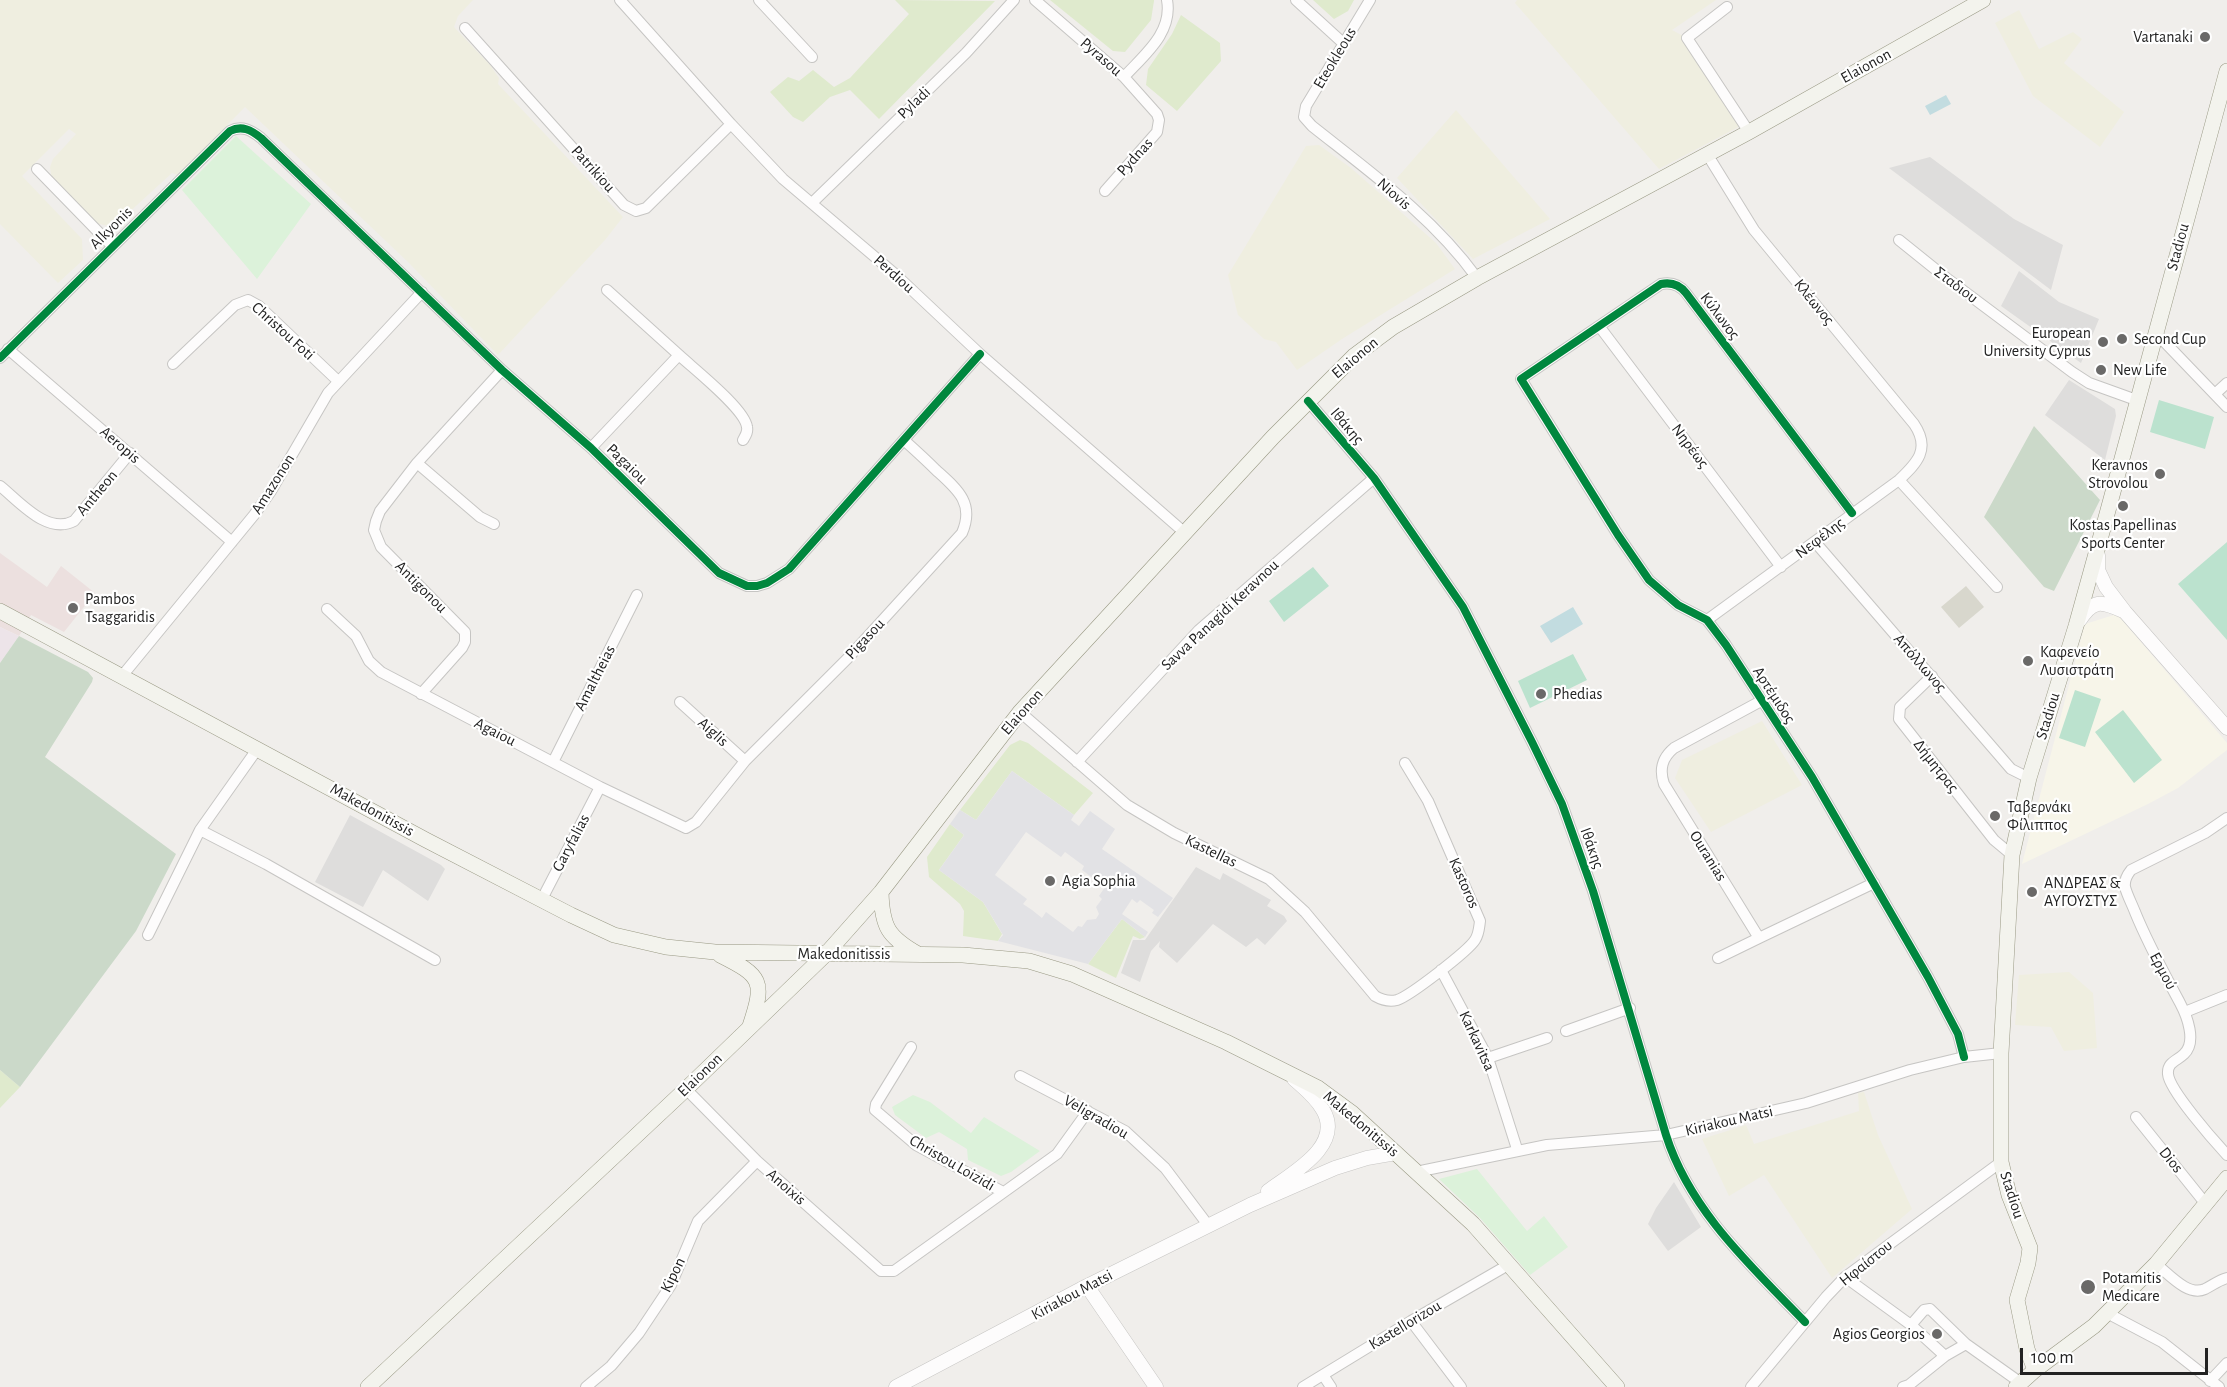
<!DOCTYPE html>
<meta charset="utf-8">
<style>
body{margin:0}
#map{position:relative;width:2227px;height:1387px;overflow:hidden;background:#f0eeeb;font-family:"Alegreya Sans",sans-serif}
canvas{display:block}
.scale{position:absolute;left:2020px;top:1348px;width:188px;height:27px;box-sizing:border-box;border:3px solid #222;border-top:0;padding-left:8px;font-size:18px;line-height:21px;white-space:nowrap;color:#222;-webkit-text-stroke:4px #fff;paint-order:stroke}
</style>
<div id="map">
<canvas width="2227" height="1387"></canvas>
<div class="scale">100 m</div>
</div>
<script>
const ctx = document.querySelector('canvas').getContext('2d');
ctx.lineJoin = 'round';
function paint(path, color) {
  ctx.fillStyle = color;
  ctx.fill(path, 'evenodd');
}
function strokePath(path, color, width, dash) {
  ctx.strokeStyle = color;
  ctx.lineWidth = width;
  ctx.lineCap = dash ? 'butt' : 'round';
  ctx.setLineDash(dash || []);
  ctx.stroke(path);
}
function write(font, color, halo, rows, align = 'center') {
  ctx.font = font + ' "Alegreya Sans",sans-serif';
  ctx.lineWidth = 4.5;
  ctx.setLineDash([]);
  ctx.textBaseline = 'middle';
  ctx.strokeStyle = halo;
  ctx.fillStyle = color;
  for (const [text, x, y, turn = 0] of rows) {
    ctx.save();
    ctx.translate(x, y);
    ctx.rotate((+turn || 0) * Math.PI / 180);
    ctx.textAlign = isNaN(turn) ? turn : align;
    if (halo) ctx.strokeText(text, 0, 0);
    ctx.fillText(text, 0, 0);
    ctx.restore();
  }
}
paint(new Path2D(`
 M 0,553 L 47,587 L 61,566 L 95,593 L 64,632 L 31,615 L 19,636 L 0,627 Z`), '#ece0df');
paint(new Path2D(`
 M 0,627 L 19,636 L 0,663 Z`), '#ede4e9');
paint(new Path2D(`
 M 2117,614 L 2227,743 L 2227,750 L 2178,788 L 2148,804 L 2022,864 L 2085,624 Z`), '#f7f5e9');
paint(new Path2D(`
 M 1966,586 L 1984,607 L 1959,628 L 1941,607 Z`), '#d8d7cd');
paint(new Path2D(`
 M 0,0 L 473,0 L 458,16 L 454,27 L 490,65 L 499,78 L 498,84 L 623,217 L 605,240 L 498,355 L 409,263 L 245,107 L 178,175 L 172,173 L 113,227 L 95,223 L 55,182 L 51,174 L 50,167 L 53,159 L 76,134 L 69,129 L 22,176 L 82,239 L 83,260 L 58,283 L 0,224 Z
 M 1517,0 L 1716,0 L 1672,30 L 1687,38 L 1744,124 L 1659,169 L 1515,3 Z
 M 2019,10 L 2039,49 L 2073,32 L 2082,39 L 2064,63 L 2124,112 L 2100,147 L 2033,96 L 1995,23 Z
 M 1456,110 L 1550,219 L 1473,259 L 1397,178 Z
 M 1319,145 L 1351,168 L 1436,243 L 1455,269 L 1342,339 L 1297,370 L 1276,342 L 1264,339 L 1238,315 L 1228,275 L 1306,146 Z
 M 1762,721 L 1802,785 L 1711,832 L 1675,778 L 1682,760 Z
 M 2069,972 L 2093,993 L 2097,1048 L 2064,1051 L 2051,1027 L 2015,1025 L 2019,975 Z
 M 1864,1092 L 1878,1135 L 1912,1209 L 1832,1278 L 1764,1175 L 1729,1196 L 1702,1139 L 1746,1125 L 1754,1144 L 1859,1111 L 1858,1093 Z`), '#efeee0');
paint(new Path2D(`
 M 895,0 L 995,1 L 879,119 L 850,90 L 830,97 L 803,122 L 793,117 L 770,92 L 788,77 L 799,81 L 813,70 L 834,87 L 850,78 L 909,14 Z
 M 1050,0 L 1154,0 L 1154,1 L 1151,20 L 1125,52 L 1113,51 Z
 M 1313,0 L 1354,0 L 1348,11 L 1334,19 Z
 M 1181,15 L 1220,43 L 1221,61 L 1177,111 L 1146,85 L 1148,69 L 1172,34 Z
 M 1020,740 L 1028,743 L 1093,793 L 1074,815 L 1012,771 L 976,820 L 960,810 L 1010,745 Z
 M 950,824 L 964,835 L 939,870 L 983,902 L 1002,934 L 998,941 L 963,936 L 964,911 L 960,904 L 929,877 L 927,857 Z
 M 1122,919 L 1145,937 L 1140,939 L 1133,936 L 1116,978 L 1088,964 Z
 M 0,1070 L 20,1087 L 0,1108 Z`), '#dfeacd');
paint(new Path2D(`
 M 2034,426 L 2100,500 L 2054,591 L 2044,587 L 1984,517 Z
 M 19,636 L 88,672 L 93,678 L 92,682 L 45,757 L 176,854 L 136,931 L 20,1087 L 0,1070 L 0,663 Z`), '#cbd9c9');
paint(new Path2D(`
 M 236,136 L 311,204 L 257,279 L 182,190 Z
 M 913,1095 L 930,1102 L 971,1133 L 984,1117 L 1040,1151 L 1011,1172 L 1001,1176 L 968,1160 L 967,1149 L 939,1132 L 926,1138 L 895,1115 L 892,1107 Z
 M 1477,1169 L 1527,1231 L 1544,1216 L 1568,1247 L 1530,1275 L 1480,1218 L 1439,1179 Z`), '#dcf2da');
paint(new Path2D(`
 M 2159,400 L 2214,417 L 2205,449 L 2150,432 Z
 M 2227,542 L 2227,640 L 2178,584 Z
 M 1313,567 L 1329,586 L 1284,622 L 1269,601 Z
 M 1573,654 L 1587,680 L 1530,708 L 1518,681 Z
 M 2075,690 L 2101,699 L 2085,747 L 2059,738 Z
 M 2123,710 L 2162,760 L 2134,783 L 2095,732 Z`), '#bbe2ce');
paint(new Path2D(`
 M 1930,157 L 2014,219 L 2063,245 L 2051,290 L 1889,168 Z
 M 2019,271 L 2059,302 L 2099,319 L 2081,363 L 2001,306 Z
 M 2069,380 L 2115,409 L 2116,416 L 2105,460 L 2045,415 Z
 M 350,815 L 441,865 L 445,869 L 428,901 L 383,870 L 363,907 L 315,882 Z
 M 1196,867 L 1220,880 L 1223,873 L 1271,900 L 1267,906 L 1284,916 L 1287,921 L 1265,945 L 1257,938 L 1246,947 L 1213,924 L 1177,963 L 1159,947 L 1160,941 L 1151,951 L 1140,982 L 1121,973 L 1133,940 L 1145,940 Z
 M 1674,1182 L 1701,1227 L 1668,1251 L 1648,1224 L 1656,1208 Z`), '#dedddc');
paint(new Path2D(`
 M 1012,771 L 1074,815 L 1071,820 L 1079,826 L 1090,811 L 1115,829 L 1102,849 L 1173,898 L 1158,917 L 1152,913 L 1154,910 L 1140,900 L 1137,903 L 1132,899 L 1122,914 L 1148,932 L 1145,937 L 1122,919 L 1088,964 L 998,941 L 1003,935 L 983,902 L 939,870 L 964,835 L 950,824 L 960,810 L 976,820 ZM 1026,832 L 1061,857 L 1065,852 L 1084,866 L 1082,870 L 1105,887 L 1099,896 L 1102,899 L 1096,907 L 1099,914 L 1096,919 L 1087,920 L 1082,927 L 1078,926 L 1073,932 L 1046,912 L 1042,918 L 1032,910 L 1023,904 L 1027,899 L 995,875 Z`), '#e2e2e5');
paint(new Path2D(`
 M 1946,95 L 1951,104 L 1930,115 L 1925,106 Z
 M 1573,607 L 1583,624 L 1551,643 L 1540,626 Z`), '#c2dce0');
const minor = new Path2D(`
 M 620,0 L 731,124 L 783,179 L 895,274 L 980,354 L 1185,533
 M 759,0 L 812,57
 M 1035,0 L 1124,77 L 1157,114 L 1159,120 L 1157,132 L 1105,191
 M 1296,0 L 1343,43
 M 1370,0 L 1306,106 L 1304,117 L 1312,126 C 1370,172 1433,217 1477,278
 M 1727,7 L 1687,38 L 1749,132
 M 465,28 L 624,205 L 636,211 L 646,208 L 731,124
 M 1124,77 C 1144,55 1173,33 1167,0
 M 37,169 L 112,246
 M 812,203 L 966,53 L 1014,0
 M 1899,240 L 1945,277 L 2072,372 L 2089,383 L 2139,401
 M 1599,326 L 1781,567
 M 2155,332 L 2227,407
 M 8,349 L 232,542
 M 679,355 C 694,369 745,409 747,427 C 748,432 746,435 743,440
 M 0,358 L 230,131 C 242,125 251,130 261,138 L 502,370 L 591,448 L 719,573 L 747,586 L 757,586 L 767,583 L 789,569 L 980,354
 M 173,364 L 235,305 L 248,300 L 259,306 L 338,381
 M 2215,394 L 2227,383
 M 1308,401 L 1374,478 L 1463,607 L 1532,742 L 1562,804 L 1593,891 L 1666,1135 C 1690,1211 1752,1267 1805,1322
 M 591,448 L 679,355 L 607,290
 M 417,463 L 480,517 L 494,524
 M 1899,480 L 1997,587
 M 0,486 C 20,502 47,535 74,521 L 130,453
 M 1852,513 L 1686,293 C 1679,284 1671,282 1661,284 L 1521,379 L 1618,535 L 1649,580 L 1678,605 L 1707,620 L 1726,645 L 1812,777 L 1928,977 L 1958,1034 L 1964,1057
 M 1815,542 L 2011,769 L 2029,778
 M 327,609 L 356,636 L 369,661 L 381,672 L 600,787 L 686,828 L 696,822 L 745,761 L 848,658 L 962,533 C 975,503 957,489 936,470 C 926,460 915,450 905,441
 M 1707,620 L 1899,480 C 1917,463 1931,449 1914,424 L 1754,230 L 1707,154
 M 122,676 L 254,515 L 271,491 L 328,393 L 422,292
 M 1932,676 L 1900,707 L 1899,719 L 1994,840 L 2012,855
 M 421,694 L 462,648 L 465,642 L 465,632 L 381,547 L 374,530 L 376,521 L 380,511 L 417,463 L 502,370
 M 1761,701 L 1674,748 C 1662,758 1659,769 1664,784 L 1759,938 L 1874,883
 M 680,702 L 745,761
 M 1020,712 L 1127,805 L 1174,833 L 1269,879 L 1305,912 L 1375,996 C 1382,1000 1389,1002 1397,1000 C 1410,996 1468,951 1475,940 C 1479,934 1479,928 1480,921 L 1428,801 L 1405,763
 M 553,762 L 637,595
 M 1077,762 L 1199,630 L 1374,478
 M 2227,818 L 2205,833 L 2131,870 C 2127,875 2124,880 2125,887 C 2127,895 2132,904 2135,912 C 2148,944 2164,973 2180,1003 C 2187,1016 2197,1042 2184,1054 C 2177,1061 2167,1062 2168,1074 C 2169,1090 2215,1142 2227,1155
 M 200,830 L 266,864 L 435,960
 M 542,899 L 600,787
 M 148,935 L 200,830 L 258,748
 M 1718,958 L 1759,938
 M 1441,970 L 1488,1058 L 1517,1149
 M 2185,1012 L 2227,995
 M 1566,1031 L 1630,1008
 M 911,1047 L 876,1104 L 875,1110 L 916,1145 L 1003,1192
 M 1488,1058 L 1547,1038
 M 1020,1076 L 1125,1131 L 1165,1168 L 1208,1225
 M 686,1089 L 757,1161 L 881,1271 L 894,1271 L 1057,1154 L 1088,1111
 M 2136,1117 L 2205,1203
 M 1416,1172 L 1547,1145 L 1666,1135 L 1806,1103 L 1910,1070 L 1964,1057 L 2001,1053
 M 2156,1264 C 2169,1274 2188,1297 2205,1289 C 2213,1285 2219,1280 2227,1278
 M 1845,1277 L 1911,1325 L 1945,1356
 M 2107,1313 L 2162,1342 L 2219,1387
 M 1411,1321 L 1461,1387
 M 1911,1325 L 1924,1310 L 1930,1309 L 1966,1344 L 2021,1383
 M 1323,1375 L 1331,1387
 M 2210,1381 L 2227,1363
 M 586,1387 L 611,1366 L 639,1333 L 671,1285 L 698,1221 L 757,1161
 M 1303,1387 L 1411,1321 L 1508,1265
 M 1751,1387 L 1826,1297 L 1845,1277 L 2001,1162
 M 1903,1387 L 1909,1385 L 1945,1356 L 1966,1344`);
const tertiary = new Path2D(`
 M 2098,555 L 2098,570 L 2106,587 L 2125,612 L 2227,728
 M 2079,621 C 2093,599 2101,601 2123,611
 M 1268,1191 C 1292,1173 1344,1146 1323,1110 C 1316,1097 1304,1088 1294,1079
 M 1087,1286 L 1156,1387
 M 896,1387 L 1087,1286 L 1250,1205 L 1335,1168 L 1367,1158 L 1396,1153`);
const secondary = new Path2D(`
 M 0,611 L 426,840 L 571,915 L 614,935 L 666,947 L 715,952 L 963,955 L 1029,961 L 1072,974 L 1226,1042 L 1318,1088 L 1352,1113 L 1473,1224 L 1617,1387
 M 881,892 C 882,927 888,937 918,954
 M 720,955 C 762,976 765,981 750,1026
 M 2035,1370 L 2027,1349 L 2017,1300 L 2028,1263 L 2030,1248 L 2009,1195 L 2001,1162 L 2001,1053 L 2012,855 L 2029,778 L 2076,626 L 2107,514 L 2227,71
 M 368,1387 L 686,1089 L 826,954 L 881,892 L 1020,712 L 1273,437 L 1354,356 L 1393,327 L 1477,278 L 1749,132 L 1983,0
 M 2016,1387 L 2035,1370 L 2094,1326 L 2156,1264 L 2227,1178`);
strokePath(minor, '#c6c5c3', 12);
strokePath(tertiary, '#c6c5c3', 15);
strokePath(secondary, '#999984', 16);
strokePath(minor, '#fdfcfc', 10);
strokePath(tertiary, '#fdfcfc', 14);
strokePath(secondary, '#f3f3ed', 15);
strokePath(new Path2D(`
 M 0,358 L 230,131 C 242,125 251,130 261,138 L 502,370 L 591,448 L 719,573 L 747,586 L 757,586 L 767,583 L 789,569 L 980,354
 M 1308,401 L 1374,478 L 1463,607 L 1532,742 L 1562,804 L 1593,891 L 1666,1135 C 1690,1211 1752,1267 1805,1322
 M 1852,513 L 1686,293 C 1679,284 1671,282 1661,284 L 1521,379 L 1618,535 L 1649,580 L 1678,605 L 1707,620 L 1726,645 L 1812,777 L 1928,977 L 1958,1034 L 1964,1057`), '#00873e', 8);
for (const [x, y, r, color] of [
 [2205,37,6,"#6a6968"],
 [2122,339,6,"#6a6968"],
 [2103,342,6,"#6a6968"],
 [2101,370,6,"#6a6968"],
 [2160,474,6,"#6a6968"],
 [2123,506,6,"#6a6968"],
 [73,608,6,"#6a6968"],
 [2028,661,6,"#6a6968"],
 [1541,694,6,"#6a6968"],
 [1995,816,6,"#6a6968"],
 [1050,881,6,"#6a6968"],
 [2032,892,6,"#6a6968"],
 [2088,1287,8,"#6a6968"],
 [1937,1334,6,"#6a6968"]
]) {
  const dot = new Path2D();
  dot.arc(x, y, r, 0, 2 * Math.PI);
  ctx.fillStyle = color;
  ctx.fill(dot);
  strokePath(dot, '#fff', 2);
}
write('16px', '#222', '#fff', [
 ["Vartanaki",2193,37,"right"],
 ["European",2091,333,"right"],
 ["University Cyprus",2091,351,"right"],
 ["Second Cup",2134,339],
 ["New Life",2113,370],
 ["Keravnos",2148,465,"right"],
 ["Strovolou",2148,483,"right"],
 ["Kostas Papellinas",2123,525,"center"],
 ["Sports Center",2123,543,"center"],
 ["Pambos",85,599],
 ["Tsaggaridis",85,617],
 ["Καφενείο",2040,652],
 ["Λυσιστράτη",2040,670],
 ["Phedias",1553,694],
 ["Ταβερνάκι",2007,807],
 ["Φίλιππος",2007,825],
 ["Agia Sophia",1062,881],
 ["ΑΝΔΡΕΑΣ &",2044,883],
 ["ΑΥΓΟΥΣΤΥΣ",2044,901],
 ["Potamitis",2102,1278],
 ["Medicare",2102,1296],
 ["Agios Georgios",1925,1334,"right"]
], 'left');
write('16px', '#222', '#fff', [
 ["Pyrasou",1101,57,41],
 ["Eteokleous",1335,58,-59],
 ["Elaionon",1866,66,-29],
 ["Pyladi",914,103,-44],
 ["Pydnas",1135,157,-48],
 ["Patrikiou",593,169,48],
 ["Niovis",1394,194,41],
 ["Alkyonis",111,228,-45],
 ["Stadiou",2178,247,-75],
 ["Perdiou",894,274,42],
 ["Σταδιου",1956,285,37],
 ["Κλέωνος",1814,302,51],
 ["Κύλωνος",1720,316,53],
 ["Christou Foti",283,331,42],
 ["Elaionon",1355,358,-40],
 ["Ιθάκης",1347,426,50],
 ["Aeropis",120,445,41],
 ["Νηρέως",1690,446,53],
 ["Pagaiou",627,464,44],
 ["Amazonon",273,484,-58],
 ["Antheon",97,493,-50],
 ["Νεφέλης",1820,538,-37],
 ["Antigonou",421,587,45],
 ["Savva Panagidi Keravnou",1220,615,-43],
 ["Pigasou",865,639,-47],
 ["Απόλλωνος",1920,663,49],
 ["Amaltheias",595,678,-63],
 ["Αρτέμιδος",1774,695,57],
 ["Elaionon",1022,712,-49],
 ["Stadiou",2048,716,-73],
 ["Agaiou",495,732,27],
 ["Aiglis",713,732,42],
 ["Δήμητρας",1936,766,52],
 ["Makedonitissis",372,810,29],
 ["Garyfalias",571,843,-62],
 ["Ιθάκης",1592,848,70],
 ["Kastellas",1211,851,26],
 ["Ouranias",1708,856,58],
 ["Kastoros",1464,883,66],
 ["Makedonitissis",844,954],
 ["Ερμού",2163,971,62],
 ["Karkavitsa",1477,1041,65],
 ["Elaionon",700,1075,-44],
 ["Veligradiou",1096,1117,30],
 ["Kiriakou Matsi",1729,1121,-13],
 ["Makedonitissis",1361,1124,40],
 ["Dios",2171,1160,51],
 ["Christou Loizidi",952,1163,30],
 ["Anoixis",786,1187,41],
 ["Stadiou",2012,1195,72],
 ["Ηφαίστου",1866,1263,-39],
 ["Kipon",673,1275,-64],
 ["Kiriakou Matsi",1072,1295,-28],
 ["Kastellorizou",1405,1325,-31]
]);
</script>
